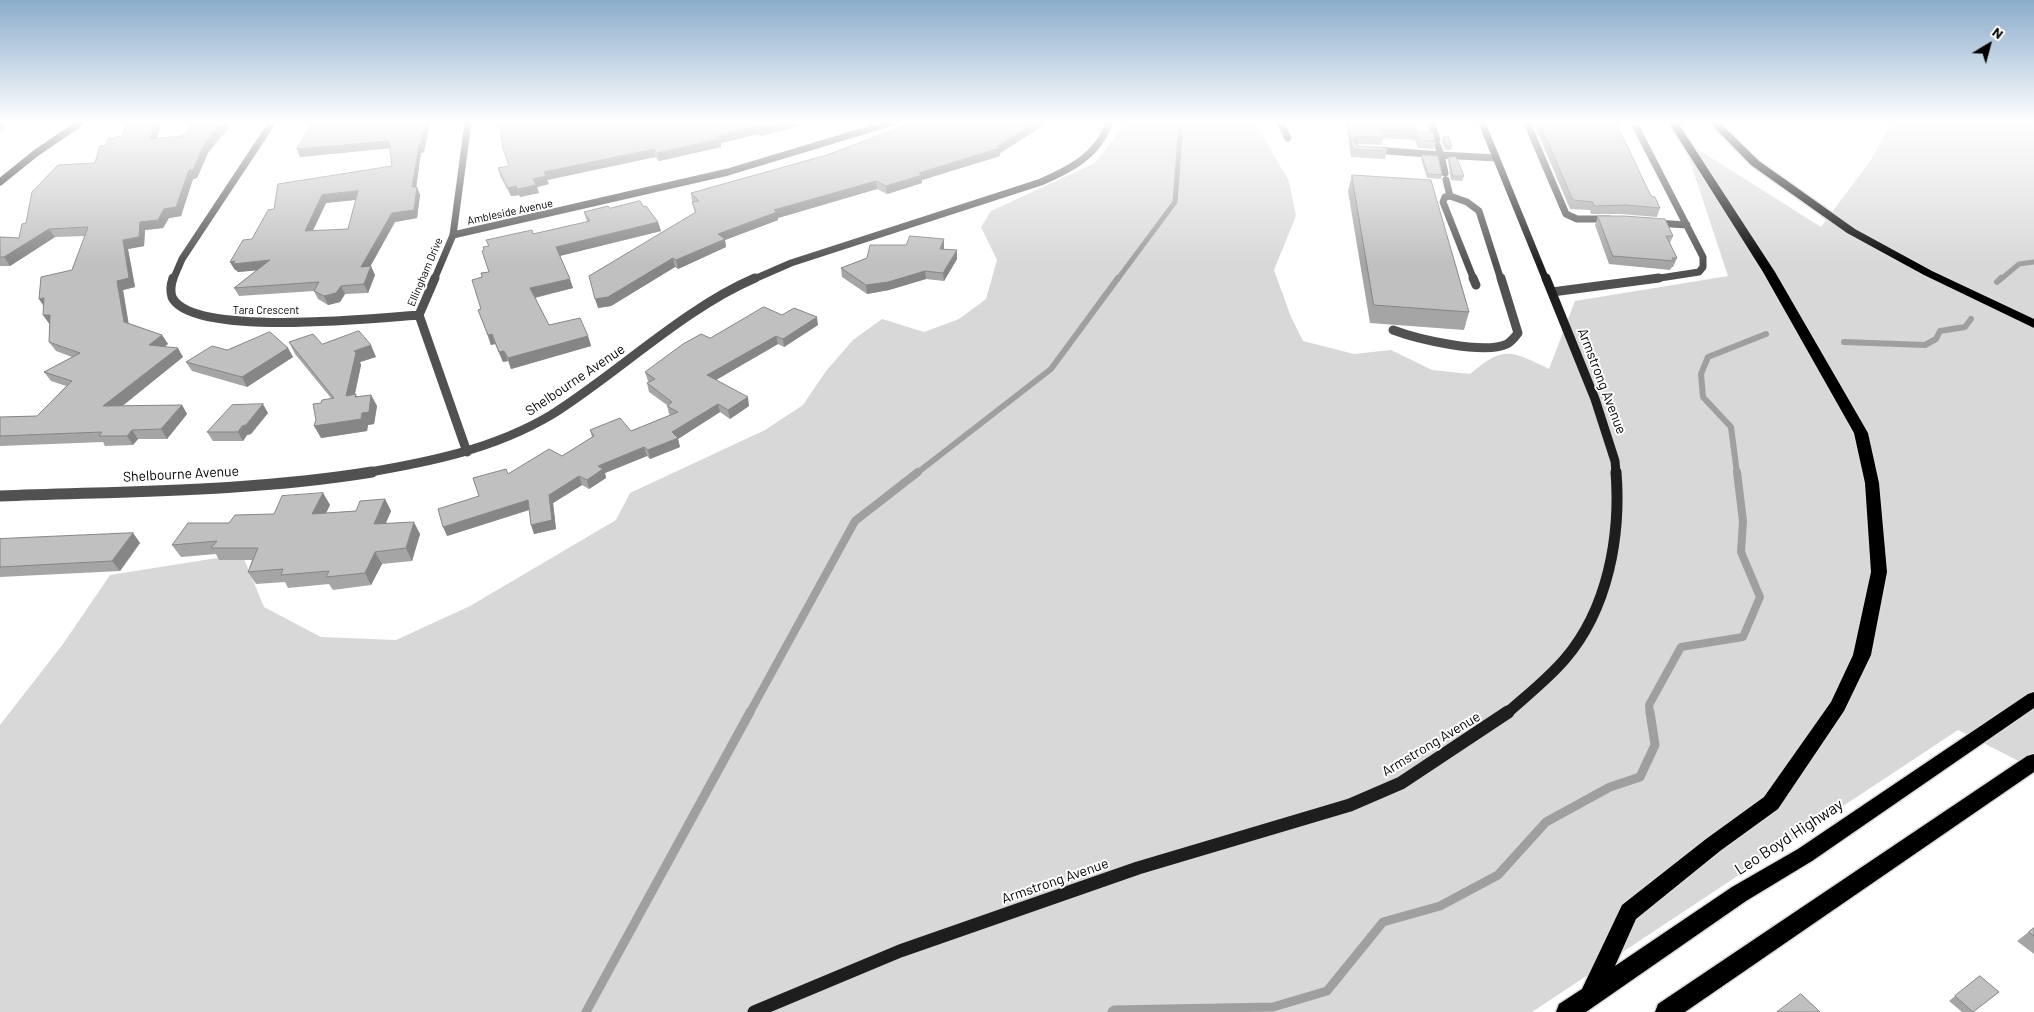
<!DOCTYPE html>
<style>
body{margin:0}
#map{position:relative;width:2034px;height:1012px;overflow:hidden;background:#fff;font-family:Barlow,sans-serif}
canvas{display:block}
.north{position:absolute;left:1964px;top:20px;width:50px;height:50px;-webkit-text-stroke:4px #fff;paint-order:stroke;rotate:37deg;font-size:14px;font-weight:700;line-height:20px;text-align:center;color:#000}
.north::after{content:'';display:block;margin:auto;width:18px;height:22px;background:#000;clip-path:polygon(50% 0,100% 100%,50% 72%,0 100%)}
</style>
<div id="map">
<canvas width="2034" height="1012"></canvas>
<div class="north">N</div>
</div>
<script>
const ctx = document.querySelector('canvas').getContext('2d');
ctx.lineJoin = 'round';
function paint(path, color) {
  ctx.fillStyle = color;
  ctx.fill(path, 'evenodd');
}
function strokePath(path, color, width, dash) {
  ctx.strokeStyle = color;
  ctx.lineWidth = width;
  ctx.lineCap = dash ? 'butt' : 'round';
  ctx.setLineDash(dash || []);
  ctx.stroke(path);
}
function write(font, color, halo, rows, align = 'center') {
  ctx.font = font + ' Barlow,sans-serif';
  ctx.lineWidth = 4;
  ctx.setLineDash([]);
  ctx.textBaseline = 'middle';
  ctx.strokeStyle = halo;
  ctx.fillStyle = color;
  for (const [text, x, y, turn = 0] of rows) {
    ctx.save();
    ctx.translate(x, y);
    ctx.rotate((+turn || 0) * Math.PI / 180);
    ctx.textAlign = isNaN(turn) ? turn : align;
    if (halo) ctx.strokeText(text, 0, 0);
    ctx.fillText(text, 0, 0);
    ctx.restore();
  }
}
paint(new Path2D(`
 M 1126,123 L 1255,123 L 1289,181 L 1296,216 L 1274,270 L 1291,317 L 1303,341 L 1354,354 L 1391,350 L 1432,370 L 1470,374 C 1504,345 1511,351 1549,369 L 1575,301 L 1728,276 L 1683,140 L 1821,227 L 1871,160 L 1891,123 L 2034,123 L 2034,769 L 1958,730 L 1532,1012 L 0,1012 L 0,725 L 63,644 L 110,575 L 242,554 L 264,607 L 321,637 L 396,640 L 470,606 L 616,520 L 630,493 L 765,430 L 803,405 L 826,371 L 853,340 L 882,319 L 924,332 L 959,319 L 986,299 L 997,260 L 981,227 L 991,211 L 1095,163 Z`), '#d8d8d8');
strokePath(new Path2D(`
 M 1117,280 L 1175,202 L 1181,123
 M 2000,280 L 2019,264 L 2034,262`), '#9f9f9f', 5);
strokePath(new Path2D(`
 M 1997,282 L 2001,278
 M 1844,342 L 1925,345 L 1936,339 L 1940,331 L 1965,327 L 1971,319
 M 917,473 L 1051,369 L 1118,278
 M 1737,473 L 1731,427 L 1703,397 L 1701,374 L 1708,357 L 1766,334`), '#9f9f9f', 6);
strokePath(new Path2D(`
 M 749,714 L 855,521 L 918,472
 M 1650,714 L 1649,705 L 1681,647 L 1743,637 L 1760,597 L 1741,552 L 1743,521 L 1737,472`), '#9f9f9f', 8);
strokePath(new Path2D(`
 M 586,1012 L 750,712
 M 1112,1012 L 1114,1010 L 1273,1007 L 1327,991 L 1383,922 L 1440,906 L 1498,875 L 1546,822 L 1610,787 L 1640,777 L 1655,745 L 1650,712`), '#9f9f9f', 9);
const highway = new Path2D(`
 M 1669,123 L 1678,123 L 1775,272 L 1868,433 L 1879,483 L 1887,572 L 1871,655 L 1844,711 L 1778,809 L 1720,851 L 1636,919 L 1615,966 L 1732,887 L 1798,849 L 2028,694 L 2034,692 L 2034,708 L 1812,861 L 1746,901 L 1586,1012 L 1556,1012 L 1559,1004 L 1582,989 L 1622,905 L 1706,839 L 1764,797 L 1831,702 L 1853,655 L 1871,572 L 1865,483 L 1854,433 L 1763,272 Z
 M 1710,123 L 1720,123 L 1759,161 L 1855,229 L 1932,271 L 2034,319 L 2034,328 L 1924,275 L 1847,233 L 1751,165 Z
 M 2034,754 L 2034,772 L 1685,1012 L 1655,1012 L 1658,1004 L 2027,756 Z`);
strokePath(highway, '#dbdbdb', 3);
strokePath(new Path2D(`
 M 1280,123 L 1288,138
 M 1431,123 L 1437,140
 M 1527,123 L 1566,214 L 1577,219 L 1609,219
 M 1634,123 L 1703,257 L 1703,267 L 1699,272 L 1647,280
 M 1438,146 L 1441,155 L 1496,158
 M 1374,150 L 1441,155 L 1445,173
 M 1446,180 L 1450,196 L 1445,197 L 1443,202 L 1474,280
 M 1450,196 L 1467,202 L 1479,211 L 1501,280
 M 1656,223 L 1687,225`), '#515151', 7);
strokePath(new Path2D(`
 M 1473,278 L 1476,285
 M 1552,292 L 1659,278
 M 1393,330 C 1417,339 1484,355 1507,344 C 1512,341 1515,337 1518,333 L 1501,278`), '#515151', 9);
strokePath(new Path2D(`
 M 453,235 L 728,172 L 890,123
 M 173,280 L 182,259 L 272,123
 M 434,280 L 453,235 L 468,123
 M 752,280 L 791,263 L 1041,182 C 1071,169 1098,155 1109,123`), '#515151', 7);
strokePath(new Path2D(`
 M 173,278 C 171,284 170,291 172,297 C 191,338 377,318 419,315
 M 435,278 L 419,315 L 467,452
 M 364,473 C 429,462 494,449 551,415 C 618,373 683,309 755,278`), '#515151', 9);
strokePath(new Path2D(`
 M 0,496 C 124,491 249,492 372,472`), '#515151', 11);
strokePath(new Path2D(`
 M 1482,123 L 1546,280
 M 0,182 L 36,153 L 80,123`), '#1e1e1e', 7);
strokePath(new Path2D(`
 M 1546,278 L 1595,399 L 1615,461 L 1616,473`), '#1e1e1e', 9);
strokePath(new Path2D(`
 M 1506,714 C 1526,696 1548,679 1565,659 C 1608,609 1621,536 1616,472`), '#1e1e1e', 11);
strokePath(new Path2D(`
 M 754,1012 L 900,951 L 1138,868 L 1350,805 L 1401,783 L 1508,712`), '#1e1e1e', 13);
paint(highway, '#000');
paint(new Path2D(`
 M 312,123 L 424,152 L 421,153 L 416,187 L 420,195 L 417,218 L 395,222 L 370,266 L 375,275 L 368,293 L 345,294 L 340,302 L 328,305 L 318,299 L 314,291 L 239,296 L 234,288 L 257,270 L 238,272 L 236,270 L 235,270 L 230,262 L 252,239 L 274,209 L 392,166 L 390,148 L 300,157 ZM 356,200 L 348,229 L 313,231 L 326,203 Z
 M 500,123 L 800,126 L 760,136 L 758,134 L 721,143 L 721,147 L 659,161 L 655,157 L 547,180 L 549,184 L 537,187 L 539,193 L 520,197 L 519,195 L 511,196 L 500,176 L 498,168 L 509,166 Z
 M 913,123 L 1048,123 L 1000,153 L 1000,156 L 922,180 L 922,183 L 887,194 L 877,189 L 778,218 L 778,220 L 725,240 L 726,247 L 678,269 L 675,267 L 611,306 L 598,308 L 695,213 L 692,202 L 693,202 L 692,201 L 691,193 L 827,155 Z
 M 1346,123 L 1415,123 L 1417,131 L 1435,141 L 1433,149 L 1418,148 L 1415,140 L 1383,138 L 1381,145 L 1356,144 L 1358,146 L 1387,151 L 1385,159 L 1351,157 Z
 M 1616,123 L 1651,196 L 1660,208 L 1657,217 L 1621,214 L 1591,214 L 1590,210 L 1570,209 L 1534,124 Z
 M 222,135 L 208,153 L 197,178 L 193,179 L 181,216 L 169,218 L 163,228 L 145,230 L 144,246 L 128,249 L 135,287 L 123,290 L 128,323 L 162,335 L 168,344 L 165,346 L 183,357 L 122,406 L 182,405 L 187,414 L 167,439 L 138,439 L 133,445 L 105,446 L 103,442 L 0,446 L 0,417 L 37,416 L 66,386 L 51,381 L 44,372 L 72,357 L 56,351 L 49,342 L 50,325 L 44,306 L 39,299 L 72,270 L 85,236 L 55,237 L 10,266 L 0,266 L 0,237 L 19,238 L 26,223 L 95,163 L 157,139 L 224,135 Z
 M 1443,138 L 1452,146 L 1451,150 L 1445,150 L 1442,142 Z
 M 1422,155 L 1442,175 L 1441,179 L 1427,178 L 1421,159 Z
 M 1449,157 L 1464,176 L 1462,181 L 1451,180 L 1448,161 Z
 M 1352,175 L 1469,312 L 1464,330 L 1370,323 L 1348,191 Z
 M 644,207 L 658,222 L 661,231 L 560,256 L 573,288 L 535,298 L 549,325 L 588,336 L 591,346 L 511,369 L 508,361 L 503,362 L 495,344 L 491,345 L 478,310 L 481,309 L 482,277 L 489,272 L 484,250 L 533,234 L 587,222 L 584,212 L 610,208 Z
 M 1598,216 L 1673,236 L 1670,243 L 1677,258 L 1673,267 L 1672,267 L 1670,270 L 1609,264 L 1595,225 Z
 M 944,239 L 944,249 L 957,250 L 957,259 L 944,281 L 926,279 L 889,290 L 867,294 L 842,277 L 841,268 L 867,258 L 906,245 Z
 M 782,315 L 818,325 L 784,347 L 778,344 L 716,380 L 749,406 L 730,419 L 720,412 L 678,439 L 680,447 L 650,459 L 647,456 L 605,473 L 606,478 L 589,489 L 582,485 L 553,503 L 556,529 L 534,534 L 529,510 L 447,536 L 479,496 L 508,474 L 562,456 L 592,437 L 590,430 L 631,431 L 670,415 L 669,414 L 667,405 L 649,392 L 647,383 L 649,382 L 648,381 L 645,372 L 710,338 Z
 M 289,342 L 322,344 L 376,357 L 360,362 L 361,365 L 355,394 L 356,394 L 357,397 L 371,395 L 377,406 L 374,424 L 368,425 L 367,431 L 321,438 L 321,403 L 331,398 L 295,354 Z
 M 288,348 L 293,357 L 247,387 L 192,371 L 186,362 L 227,350 Z
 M 268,413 L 251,434 L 247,435 L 243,441 L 213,441 L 207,432 Z
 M 323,493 L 330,505 L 326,513 L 356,511 L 385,499 L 391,511 L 386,523 L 420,534 L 412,561 L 382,564 L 371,585 L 333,590 L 329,584 L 288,588 L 285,582 L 256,584 L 248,572 L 252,560 L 219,560 L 216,554 L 181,557 L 172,545 L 229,523 L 274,514 Z
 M 133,533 L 140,543 L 120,571 L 0,577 L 0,539 Z
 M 2034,928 L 2034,954 L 2017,941 Z
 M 1980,976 L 1974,1012 L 1962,1012 L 1949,1001 Z`), '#a5a5a5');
paint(new Path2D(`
 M 0,123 L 8,123 L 0,131 Z
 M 155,123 L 161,123 L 155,147 L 150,139 Z
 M 222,123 L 231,123 L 224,135 L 222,135 L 208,153 L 197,178 L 193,179 L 181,216 L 169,218 L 163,228 L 145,230 L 144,246 L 128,249 L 135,287 L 123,290 L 130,331 L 124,322 L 117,281 L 123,240 L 189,170 L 204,145 L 218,127 Z
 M 425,123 L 430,123 L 424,152 L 421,153 L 415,195 L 412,187 L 419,145 Z
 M 779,123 L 800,123 L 800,126 L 760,136 L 759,128 Z
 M 1035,123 L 1048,123 L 1000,153 L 1000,156 L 922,180 L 922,183 L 887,194 L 886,186 L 919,173 L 998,146 Z
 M 757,126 L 758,134 L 721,143 L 721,147 L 659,161 L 657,153 L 717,136 Z
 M 1358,136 L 1357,144 L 1352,148 L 1353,140 Z
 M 389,141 L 392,148 L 300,157 L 297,149 Z
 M 654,149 L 655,157 L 547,180 L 549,184 L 537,187 L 539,193 L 520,197 L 518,189 L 544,172 Z
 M 876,181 L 877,189 L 778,218 L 778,220 L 725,240 L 726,247 L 678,269 L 676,260 L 718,234 L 774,210 Z
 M 516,186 L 519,195 L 511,196 L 508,188 Z
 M 417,187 L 420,195 L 417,218 L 395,222 L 365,276 L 361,267 L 392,213 Z
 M 358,191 L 362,199 L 326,203 L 308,240 L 305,231 L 322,195 Z
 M 658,222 L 661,231 L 559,256 L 556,247 Z
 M 49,229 L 55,237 L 10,266 L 4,257 Z
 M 944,239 L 944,248 L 940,257 L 940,249 Z
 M 957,250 L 957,259 L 944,281 L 943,273 Z
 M 673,258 L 675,267 L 611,306 L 598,308 L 595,299 Z
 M 270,260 L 274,269 L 238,272 L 236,270 L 235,270 L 230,262 Z
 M 371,266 L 375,275 L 368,293 L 364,284 Z
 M 925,271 L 926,279 L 889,290 L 867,294 L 866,285 Z
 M 570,279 L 573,288 L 533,298 L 530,288 Z
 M 341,286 L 345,294 L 340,302 L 328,305 L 324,296 Z
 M 44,298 L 45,308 L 39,299 Z
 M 43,315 L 50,315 L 50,325 Z
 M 817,317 L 818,325 L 784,347 L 783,339 Z
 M 492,334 L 495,344 L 491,345 L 488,335 Z
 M 162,335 L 168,344 L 155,354 L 149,345 Z
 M 588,336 L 591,346 L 511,369 L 508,358 Z
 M 776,336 L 778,344 L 709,384 L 707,375 Z
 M 371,345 L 376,357 L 360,362 L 361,365 L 352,407 L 346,396 L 354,351 Z
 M 178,348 L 183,357 L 110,416 L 103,406 Z
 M 288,348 L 293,357 L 247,387 L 242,377 Z
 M 504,351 L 508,361 L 503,362 L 499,352 Z
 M 371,395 L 377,406 L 374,424 L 368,425 L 367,431 L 321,438 L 314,426 L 362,413 Z
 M 748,397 L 749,406 L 730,419 L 728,410 Z
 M 263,404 L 268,413 L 251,434 L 247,435 L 243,441 L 238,432 Z
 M 718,404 L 720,412 L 678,439 L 680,447 L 650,459 L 648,450 L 672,432 Z
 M 182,405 L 187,414 L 167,439 L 161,429 Z
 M 132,430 L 138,439 L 133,445 L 127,436 Z
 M 644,447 L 647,456 L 605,473 L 606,478 L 589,489 L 587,480 L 598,466 Z
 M 579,476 L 582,485 L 553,503 L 556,529 L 534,534 L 531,525 L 549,495 Z
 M 323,493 L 330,505 L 319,527 L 312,514 Z
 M 385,499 L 391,511 L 380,536 L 374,524 Z
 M 528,500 L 532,509 L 447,536 L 443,527 Z
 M 414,522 L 420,534 L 412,561 L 406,548 Z
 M 133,533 L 140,543 L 120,571 L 112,561 Z
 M 375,552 L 382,564 L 371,585 L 365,573 Z`), '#868686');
const building = new Path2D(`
 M 126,123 L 155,123 L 150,139 L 183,136 L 192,123 L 222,123 L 220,127 L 218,127 L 204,145 L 193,170 L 189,170 L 176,207 L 164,209 L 158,220 L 140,222 L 139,237 L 123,240 L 129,278 L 117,281 L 124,322 L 162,335 L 149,345 L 178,348 L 103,406 L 182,405 L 161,429 L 132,430 L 127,436 L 99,436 L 102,432 L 0,436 L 0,417 L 37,416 L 72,381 L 44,372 L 80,353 L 49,342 L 50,315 L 43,315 L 44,298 L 39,299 L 41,277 L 72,270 L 88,227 L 49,229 L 4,257 L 0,257 L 0,237 L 19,238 L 22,224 L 26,223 L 32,192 L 58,165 L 95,163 L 100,146 L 106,145 L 108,139 L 122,136 Z
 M 312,123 L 425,123 L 421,144 L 419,145 L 412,187 L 417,187 L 414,210 L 392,213 L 361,267 L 371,266 L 364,284 L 341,286 L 336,293 L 324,296 L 314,291 L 319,282 L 234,288 L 270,260 L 233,264 L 235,261 L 230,262 L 243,240 L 252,239 L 268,210 L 274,209 L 278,184 L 392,166 L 389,141 L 297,149 ZM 358,191 L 348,229 L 305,231 L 322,195 Z
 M 500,123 L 779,123 L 759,128 L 757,126 L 717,136 L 720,139 L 657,153 L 654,149 L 544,172 L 546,176 L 533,179 L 536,185 L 518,189 L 516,186 L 508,188 L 498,168 L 509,166 L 503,148 Z
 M 913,123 L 1035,123 L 998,146 L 1000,148 L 919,173 L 922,175 L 886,186 L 876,181 L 774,210 L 777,212 L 718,234 L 725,239 L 676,260 L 673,258 L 608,297 L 595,299 L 589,276 L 696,212 L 692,202 L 699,201 L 691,193 L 827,155 Z
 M 1348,123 L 1415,123 L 1417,131 L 1433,132 L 1435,141 L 1420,140 L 1417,132 L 1381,130 L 1383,138 L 1358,136 L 1353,140 L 1358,146 L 1386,148 L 1387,151 L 1353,149 Z
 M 1540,123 L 1616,123 L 1651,196 L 1655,197 L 1660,208 L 1625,205 L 1594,206 L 1593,202 L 1573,200 Z
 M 1448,136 L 1452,146 L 1446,146 L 1443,138 Z
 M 1422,155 L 1438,156 L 1442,175 L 1428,174 Z
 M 1449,157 L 1456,157 L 1464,176 L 1453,176 Z
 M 1352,175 L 1431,180 L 1469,312 L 1374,305 Z
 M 640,201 L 644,207 L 646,206 L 658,222 L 556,247 L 570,279 L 530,288 L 549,325 L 580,318 L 588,336 L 508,358 L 504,351 L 499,352 L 492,334 L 488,335 L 478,310 L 481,309 L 472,280 L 482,277 L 481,273 L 489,272 L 482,251 L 484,250 L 483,247 L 489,246 L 486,240 L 532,230 L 533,234 L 590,221 L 584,212 L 608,206 L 610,208 Z
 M 1598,216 L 1624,216 L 1665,219 L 1673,236 L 1666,236 L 1677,258 L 1672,258 L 1674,261 L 1613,256 Z
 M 910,236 L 944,239 L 940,249 L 957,250 L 943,273 L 925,271 L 888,282 L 866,285 L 841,268 L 867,258 L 870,245 L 906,245 Z
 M 764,307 L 782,315 L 794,308 L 817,317 L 783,339 L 776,336 L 707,375 L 748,397 L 728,410 L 718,404 L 672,432 L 678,438 L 648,450 L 644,447 L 598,466 L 603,469 L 587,480 L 579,476 L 549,495 L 552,520 L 531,525 L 528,500 L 443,527 L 438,509 L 479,496 L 473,478 L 506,469 L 508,474 L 549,449 L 562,456 L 594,436 L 590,430 L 620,418 L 631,431 L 678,412 L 667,406 L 672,402 L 647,383 L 655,379 L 645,372 L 683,344 L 701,334 L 710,338 Z
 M 359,331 L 371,345 L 354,351 L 356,353 L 346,396 L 356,394 L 355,397 L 371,395 L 369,412 L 362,413 L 361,419 L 314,426 L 316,420 L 313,404 L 321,403 L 322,400 L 334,398 L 289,342 L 313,334 L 322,344 Z
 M 270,332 L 288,348 L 242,377 L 186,362 L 212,346 L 227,350 Z
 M 263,404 L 246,425 L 242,426 L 238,432 L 207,432 L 232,405 Z
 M 323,493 L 312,514 L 356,511 L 360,501 L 385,499 L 374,524 L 414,522 L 406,548 L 375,552 L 365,573 L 326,577 L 329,571 L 281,575 L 283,569 L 248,572 L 258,548 L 211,548 L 217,541 L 172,545 L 188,523 L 229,523 L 235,515 L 274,514 L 282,496 Z
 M 133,533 L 112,561 L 0,567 L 0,539 Z
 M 2034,928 L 2034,936 L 2029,932 Z
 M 1980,976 L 1999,992 L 1973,1012 L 1955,996 Z
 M 1801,994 L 1820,1012 L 1777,1012 Z`);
paint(building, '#c0c0c0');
strokePath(building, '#868686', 1);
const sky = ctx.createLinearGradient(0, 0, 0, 265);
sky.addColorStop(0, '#8baccb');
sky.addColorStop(0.46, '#fff');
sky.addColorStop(1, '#ffffff00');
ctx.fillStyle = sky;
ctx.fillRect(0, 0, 2034, 265);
write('11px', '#000', '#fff', [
 ["Ambleside Avenue",510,212,-12],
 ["Ellingham Drive",425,272,-67],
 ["Tara Crescent",266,310]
]);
write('14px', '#000', '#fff', [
 ["Shelbourne Avenue",575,380,-34],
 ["Armstrong Avenue",1602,381,69],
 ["Shelbourne Avenue",181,474,-3],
 ["Armstrong Avenue",1431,744,-31],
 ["Armstrong Avenue",1055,881,-19]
]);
write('16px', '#000', '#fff', [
 ["Leo Boyd Highway",1789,837,-33]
]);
</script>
